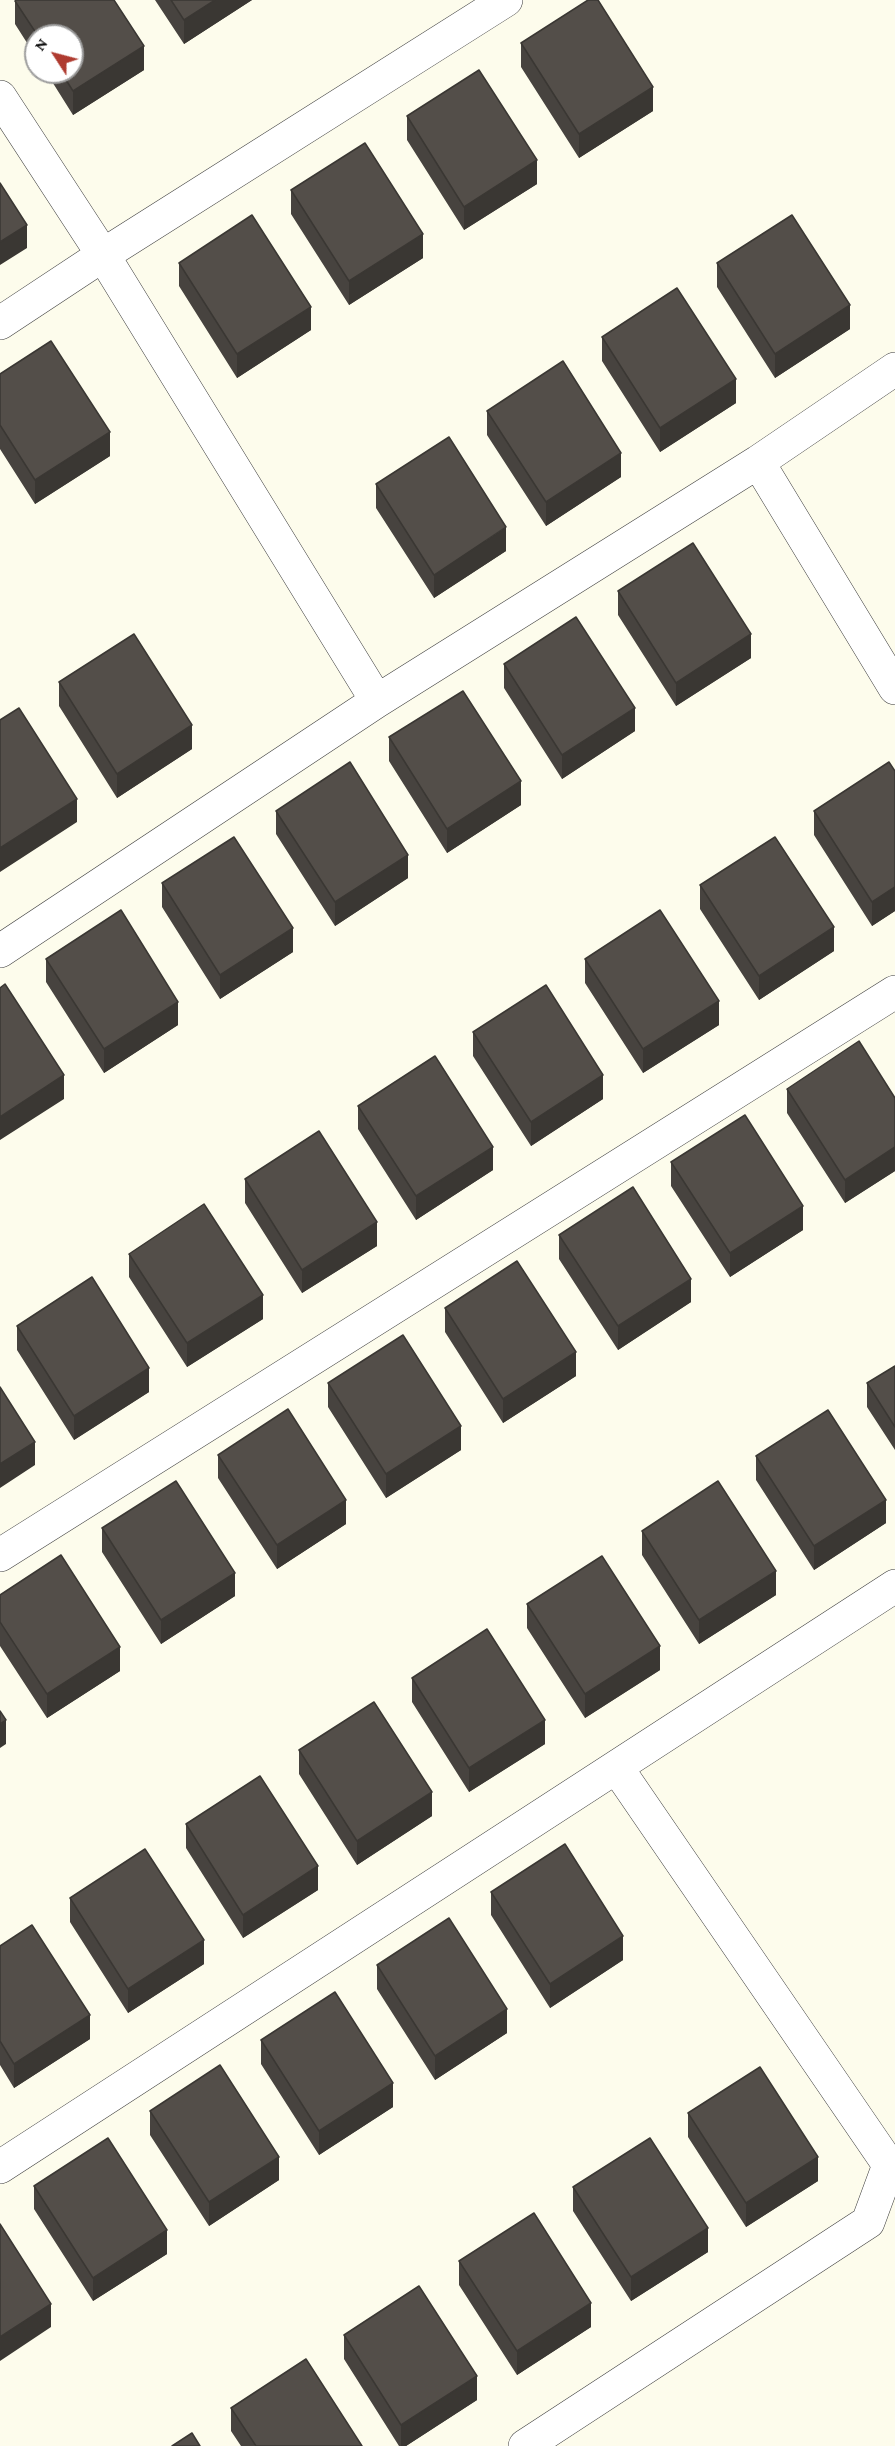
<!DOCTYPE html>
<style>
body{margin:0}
#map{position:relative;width:895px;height:2446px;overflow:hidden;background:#fdfcec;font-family:"Crimson Pro",serif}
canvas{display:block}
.north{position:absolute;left:24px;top:24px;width:60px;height:60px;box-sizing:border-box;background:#fff;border:2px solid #9d9d9d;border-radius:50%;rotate:306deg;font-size:16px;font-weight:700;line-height:24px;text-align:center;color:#0b0b0b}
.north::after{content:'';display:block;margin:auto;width:21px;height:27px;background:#af3b30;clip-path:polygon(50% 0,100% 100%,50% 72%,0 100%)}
</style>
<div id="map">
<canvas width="895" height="2446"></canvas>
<div class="north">N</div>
</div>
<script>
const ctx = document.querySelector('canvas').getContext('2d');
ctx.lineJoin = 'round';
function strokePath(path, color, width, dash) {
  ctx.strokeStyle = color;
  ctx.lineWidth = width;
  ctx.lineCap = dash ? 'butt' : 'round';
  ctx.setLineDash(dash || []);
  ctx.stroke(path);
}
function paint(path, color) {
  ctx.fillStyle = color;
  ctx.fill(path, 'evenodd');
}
const minor = new Path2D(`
 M 0,97 L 103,255 L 377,701
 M 0,323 L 103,255 L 506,0
 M 758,462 L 895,688
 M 0,951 L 377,701 L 758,462 L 895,369
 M 0,1555 L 895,992
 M 0,2167 L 895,1586
 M 525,2446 L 868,2222 L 889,2165 L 617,1768`);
strokePath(minor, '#3e3e3e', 34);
strokePath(minor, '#fff', 33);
paint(new Path2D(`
 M 155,0 L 252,0 L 184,44 Z
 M 15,1 L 144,70 L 73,115 L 46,72 L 72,72 L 72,36 L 36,36 L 36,57 L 15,24 Z
 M 521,43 L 653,111 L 579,158 L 521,67 Z
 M 407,116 L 537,184 L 464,230 L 407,140 Z
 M 291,190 L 423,258 L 349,305 L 291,214 Z
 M 179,263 L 311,330 L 237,378 L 179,286 Z
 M 717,263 L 850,329 L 775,378 L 717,287 Z
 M 602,337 L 736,403 L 660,452 L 602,361 Z
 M 0,374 L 110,456 L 35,504 L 0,449 Z
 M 487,411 L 621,477 L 546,526 L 487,435 Z
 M 376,484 L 506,551 L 434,598 L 376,508 Z
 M 618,591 L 751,658 L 676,706 L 618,615 Z
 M 504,664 L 635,731 L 562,779 L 504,688 Z
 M 59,682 L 192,749 L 117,798 L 59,706 Z
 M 389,737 L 521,805 L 447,853 L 389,761 Z
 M 895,771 L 895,911 L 872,926 L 814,835 L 814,811 Z
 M 276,811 L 408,878 L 335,926 L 276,834 Z
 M 162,883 L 293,952 L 220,999 L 162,907 Z
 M 700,885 L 834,951 L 759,1000 L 700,909 Z
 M 46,959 L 178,1025 L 104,1073 L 46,982 Z
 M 585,959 L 719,1025 L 643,1073 L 585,983 Z
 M 473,1032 L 603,1099 L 531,1146 L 473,1056 Z
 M 787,1089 L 895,1098 L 895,1171 L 845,1203 L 787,1113 Z
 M 358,1106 L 493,1170 L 416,1220 L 358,1129 Z
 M 671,1162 L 803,1230 L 730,1277 L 671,1186 Z
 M 245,1179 L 377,1246 L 302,1293 L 245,1203 Z
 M 559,1235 L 691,1302 L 618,1350 L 559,1259 Z
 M 129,1254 L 263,1319 L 187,1367 L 129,1277 Z
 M 445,1308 L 576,1376 L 503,1423 L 445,1332 Z
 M 17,1326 L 149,1392 L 74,1440 L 17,1350 Z
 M 895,1366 L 895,1450 L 867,1407 L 867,1383 Z
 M 328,1383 L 461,1450 L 386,1498 L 328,1407 Z
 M 218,1455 L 346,1524 L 277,1569 L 218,1478 Z
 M 756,1456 L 886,1523 L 814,1570 L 756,1480 Z
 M 102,1528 L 235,1596 L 161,1644 L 102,1552 Z
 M 642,1531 L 776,1595 L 699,1644 L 642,1555 Z
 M 0,1595 L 120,1671 L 47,1718 L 0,1646 Z
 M 527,1604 L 660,1670 L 585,1718 L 527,1628 Z
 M 412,1678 L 545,1744 L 469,1792 L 412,1702 Z
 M 299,1750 L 432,1816 L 357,1865 L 299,1774 Z
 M 186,1824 L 318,1890 L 243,1938 L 186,1848 Z
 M 491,1892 L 623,1960 L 550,2008 L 491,1915 Z
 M 70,1898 L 204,1964 L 128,2013 L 70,1922 Z
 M 0,1946 L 90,2039 L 14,2088 L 0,2065 Z
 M 377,1965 L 507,2033 L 435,2080 L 377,1989 Z
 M 261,2040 L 393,2107 L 319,2155 L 261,2064 Z
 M 150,2111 L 279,2180 L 209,2226 L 150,2135 Z
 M 688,2113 L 818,2181 L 746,2227 L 688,2137 Z
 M 34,2186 L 167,2254 L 93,2301 L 34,2209 Z
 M 573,2187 L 708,2252 L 631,2301 L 573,2211 Z
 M 459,2261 L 591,2327 L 517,2375 L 459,2285 Z
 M 344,2335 L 477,2400 L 406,2446 L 399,2446 L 344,2359 Z
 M 231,2408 L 362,2446 L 241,2446 L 231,2431 Z`), '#47433f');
paint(new Path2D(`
 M 215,0 L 252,0 L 184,44 L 184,20 Z
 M 144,46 L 144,70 L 73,115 L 73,91 Z
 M 653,87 L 653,111 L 579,158 L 579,134 Z
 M 537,160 L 537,184 L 464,230 L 464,207 Z
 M 27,225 L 27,248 L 0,265 L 0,242 Z
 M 423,234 L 423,258 L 349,305 L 349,281 Z
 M 850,305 L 850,329 L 775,378 L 775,354 Z
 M 311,307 L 311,330 L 237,378 L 237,354 Z
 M 736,379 L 736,403 L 660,452 L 660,428 Z
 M 110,432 L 110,456 L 35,504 L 35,480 Z
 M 621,453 L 621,477 L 546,526 L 546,502 Z
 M 506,527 L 506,551 L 434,598 L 434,575 Z
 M 751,634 L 751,658 L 676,706 L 676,683 Z
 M 635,708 L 635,731 L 562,779 L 562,755 Z
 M 192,725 L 192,749 L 117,798 L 117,774 Z
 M 521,781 L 521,805 L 447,853 L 447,829 Z
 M 77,799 L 77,822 L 0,872 L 0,848 Z
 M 408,855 L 408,878 L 335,926 L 335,902 Z
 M 895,887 L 895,911 L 872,926 L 872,902 Z
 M 834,927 L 834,951 L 759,1000 L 759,976 Z
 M 293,928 L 293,952 L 220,999 L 220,975 Z
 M 719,1001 L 719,1025 L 643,1073 L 643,1049 Z
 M 178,1002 L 178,1025 L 104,1073 L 104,1049 Z
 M 64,1075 L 64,1099 L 0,1140 L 0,1117 Z
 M 603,1075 L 603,1099 L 531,1146 L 531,1122 Z
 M 493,1147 L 493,1170 L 416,1220 L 416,1196 Z
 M 895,1147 L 895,1171 L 845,1203 L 845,1180 Z
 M 803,1206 L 803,1230 L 730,1277 L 730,1253 Z
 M 377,1222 L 377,1246 L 302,1293 L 302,1270 Z
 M 691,1279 L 691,1302 L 618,1350 L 618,1326 Z
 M 263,1295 L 263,1319 L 187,1367 L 187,1343 Z
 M 576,1352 L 576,1376 L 503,1423 L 503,1399 Z
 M 149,1368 L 149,1392 L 74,1440 L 74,1416 Z
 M 461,1426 L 461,1450 L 386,1498 L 386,1474 Z
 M 35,1442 L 35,1465 L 0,1488 L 0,1464 Z
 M 346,1500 L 346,1524 L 277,1569 L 277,1545 Z
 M 886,1500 L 886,1523 L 814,1570 L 814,1546 Z
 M 776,1571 L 776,1595 L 699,1644 L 699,1620 Z
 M 235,1573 L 235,1596 L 161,1644 L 161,1620 Z
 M 660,1646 L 660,1670 L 585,1718 L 585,1694 Z
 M 120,1647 L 120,1671 L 47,1718 L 47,1694 Z
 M 6,1720 L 6,1744 L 0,1748 L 0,1724 Z
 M 545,1720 L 545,1744 L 469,1792 L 469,1768 Z
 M 432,1792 L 432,1816 L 357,1865 L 357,1841 Z
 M 318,1866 L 318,1890 L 243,1938 L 243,1915 Z
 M 623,1936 L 623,1960 L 550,2008 L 550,1984 Z
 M 204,1940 L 204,1964 L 128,2013 L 128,1989 Z
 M 507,2009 L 507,2033 L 435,2080 L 435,2056 Z
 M 90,2015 L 90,2039 L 14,2088 L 14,2064 Z
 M 393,2083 L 393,2107 L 319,2155 L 319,2131 Z
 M 279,2157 L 279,2180 L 209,2226 L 209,2202 Z
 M 818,2157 L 818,2181 L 746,2227 L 746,2203 Z
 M 708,2228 L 708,2252 L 631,2301 L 631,2277 Z
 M 167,2230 L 167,2254 L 93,2301 L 93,2278 Z
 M 591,2303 L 591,2327 L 517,2375 L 517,2351 Z
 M 51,2304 L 51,2327 L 0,2361 L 0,2337 Z
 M 477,2376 L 477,2400 L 406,2446 L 401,2446 L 401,2425 Z`), '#3a3733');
const building = new Path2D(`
 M 16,0 L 114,0 L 144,46 L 73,91 L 61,72 L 72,72 L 72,36 L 38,36 L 15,1 Z
 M 171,0 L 215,0 L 184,20 Z
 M 588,0 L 598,0 L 653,87 L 579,134 L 521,43 Z
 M 479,70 L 537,160 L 464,207 L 407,116 Z
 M 365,143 L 423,234 L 349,281 L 291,190 Z
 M 0,183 L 27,225 L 0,242 Z
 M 252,215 L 311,307 L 237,354 L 179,263 Z
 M 792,215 L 850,305 L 775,354 L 717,263 Z
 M 677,288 L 736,379 L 660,428 L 602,337 Z
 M 51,341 L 110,432 L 35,480 L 0,425 L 0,374 Z
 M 563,361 L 621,453 L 546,502 L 487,411 Z
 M 449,437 L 506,527 L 434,575 L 376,484 Z
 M 693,543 L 751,634 L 676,683 L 618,591 Z
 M 576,617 L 635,708 L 562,755 L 504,664 Z
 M 134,634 L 192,725 L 117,774 L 59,682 Z
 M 463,691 L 521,781 L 447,829 L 389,737 Z
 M 19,708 L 77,799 L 0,848 L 0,720 Z
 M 350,762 L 408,855 L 335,902 L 276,811 Z
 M 889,762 L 895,771 L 895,887 L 872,902 L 814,811 Z
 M 234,837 L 293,928 L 220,975 L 162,883 Z
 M 775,837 L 834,927 L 759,976 L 700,885 Z
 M 121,910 L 178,1002 L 104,1049 L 46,959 Z
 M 660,910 L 719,1001 L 643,1049 L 585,959 Z
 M 5,984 L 64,1075 L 0,1117 L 0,988 Z
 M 546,985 L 603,1075 L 531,1122 L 473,1032 Z
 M 859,1041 L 895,1098 L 895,1147 L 845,1180 L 787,1089 Z
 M 435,1056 L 493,1147 L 416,1196 L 358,1106 Z
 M 745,1115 L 803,1206 L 730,1253 L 671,1162 Z
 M 319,1131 L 377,1222 L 302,1270 L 245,1179 Z
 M 633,1187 L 691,1279 L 618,1326 L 559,1235 Z
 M 204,1204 L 263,1295 L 187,1343 L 129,1254 Z
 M 517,1261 L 576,1352 L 503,1399 L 445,1308 Z
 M 92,1277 L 149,1368 L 74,1416 L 17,1326 Z
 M 403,1335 L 461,1426 L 386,1474 L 328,1383 Z
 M 895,1366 L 895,1427 L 867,1383 Z
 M 0,1387 L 35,1442 L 0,1464 Z
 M 288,1409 L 346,1500 L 277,1545 L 218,1455 Z
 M 828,1410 L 886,1500 L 814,1546 L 756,1456 Z
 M 176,1481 L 235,1573 L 161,1620 L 102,1528 Z
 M 718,1481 L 776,1571 L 699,1620 L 642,1531 Z
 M 61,1555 L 120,1647 L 47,1694 L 0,1622 L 0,1595 Z
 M 602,1556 L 660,1646 L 585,1694 L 527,1604 Z
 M 487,1629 L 545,1720 L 469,1768 L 412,1678 Z
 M 374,1702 L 432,1792 L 357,1841 L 299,1750 Z
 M 0,1711 L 6,1720 L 0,1724 Z
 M 260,1776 L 318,1866 L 243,1915 L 186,1824 Z
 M 565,1844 L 623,1936 L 550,1984 L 491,1892 Z
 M 145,1849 L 204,1940 L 128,1989 L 70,1898 Z
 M 449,1918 L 507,2009 L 435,2056 L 377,1965 Z
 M 32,1925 L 90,2015 L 14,2064 L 0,2041 L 0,1946 Z
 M 335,1992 L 393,2083 L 319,2131 L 261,2040 Z
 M 220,2065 L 279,2157 L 209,2202 L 150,2111 Z
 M 760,2067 L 818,2157 L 746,2203 L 688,2113 Z
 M 108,2138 L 167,2230 L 93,2278 L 34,2186 Z
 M 650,2138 L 708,2228 L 631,2277 L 573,2187 Z
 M 534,2213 L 591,2303 L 517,2351 L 459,2261 Z
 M 0,2224 L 51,2304 L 0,2337 Z
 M 419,2286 L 477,2376 L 401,2425 L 344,2335 Z
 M 306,2359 L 362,2446 L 256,2446 L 231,2408 Z
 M 192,2433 L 200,2446 L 172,2446 Z`);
paint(building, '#534e49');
strokePath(building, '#3a3733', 1.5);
</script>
